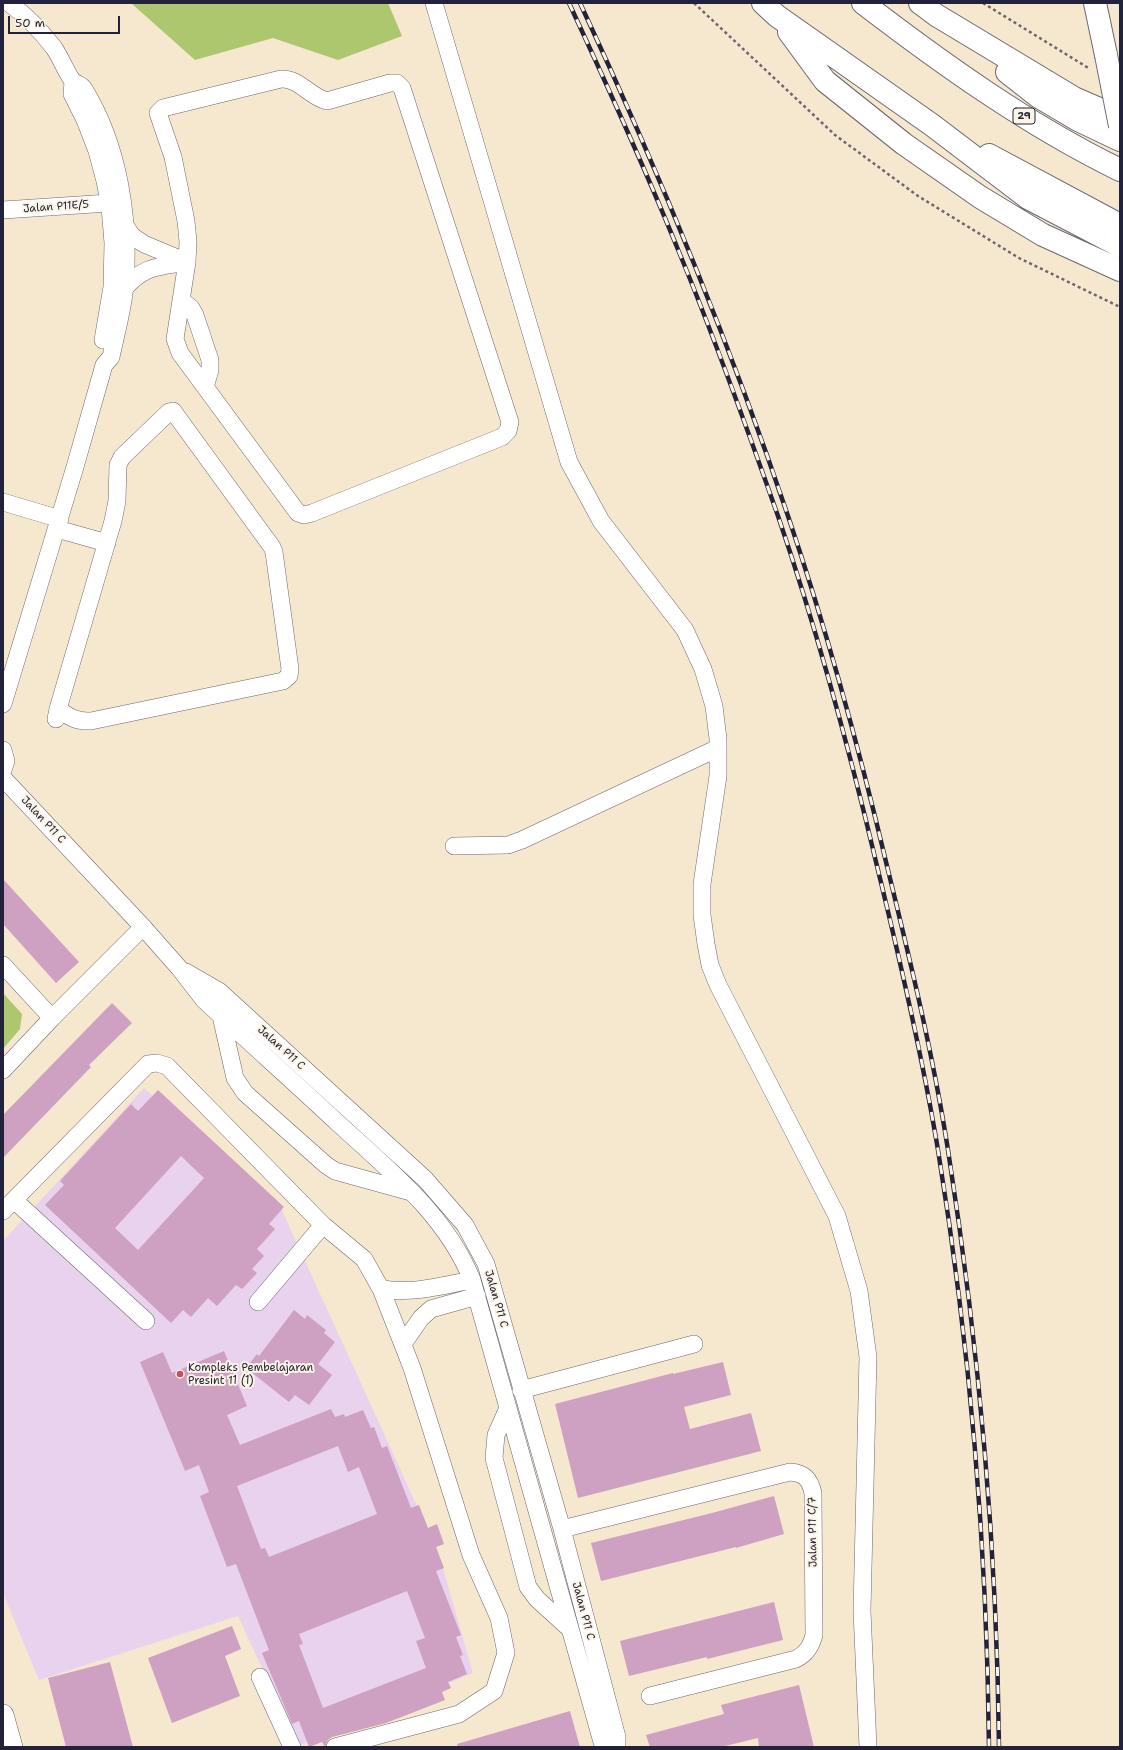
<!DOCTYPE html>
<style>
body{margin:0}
#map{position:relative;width:1123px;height:1750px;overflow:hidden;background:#f6e8ce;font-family:"Shantell Sans",sans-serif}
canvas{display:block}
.frame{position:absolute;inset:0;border:4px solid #22223b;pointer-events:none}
.scale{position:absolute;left:8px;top:16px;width:112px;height:18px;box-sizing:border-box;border:2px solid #22223b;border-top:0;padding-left:5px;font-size:12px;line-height:14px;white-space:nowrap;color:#22223b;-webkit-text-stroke:3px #fcf5e5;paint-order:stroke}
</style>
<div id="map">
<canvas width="1123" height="1750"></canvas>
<div class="frame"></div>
<div class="scale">50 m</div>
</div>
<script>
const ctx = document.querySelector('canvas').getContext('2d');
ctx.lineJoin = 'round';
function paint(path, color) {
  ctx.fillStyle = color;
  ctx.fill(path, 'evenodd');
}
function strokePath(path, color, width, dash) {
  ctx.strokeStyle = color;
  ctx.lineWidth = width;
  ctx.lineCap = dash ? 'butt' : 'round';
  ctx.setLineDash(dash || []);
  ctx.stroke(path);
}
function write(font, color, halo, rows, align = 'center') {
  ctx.font = font + ' "Shantell Sans",sans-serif';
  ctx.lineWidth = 4;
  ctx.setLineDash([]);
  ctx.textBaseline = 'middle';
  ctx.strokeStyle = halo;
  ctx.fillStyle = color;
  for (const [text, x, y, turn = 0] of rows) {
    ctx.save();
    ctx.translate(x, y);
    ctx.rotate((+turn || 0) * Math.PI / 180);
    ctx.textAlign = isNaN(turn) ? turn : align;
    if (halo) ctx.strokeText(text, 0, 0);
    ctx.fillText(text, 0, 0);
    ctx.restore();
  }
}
paint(new Path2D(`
 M 144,1088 L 279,1204 L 418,1508 L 442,1565 L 473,1673 L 298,1746 L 238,1616 L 39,1680 L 3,1593 L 3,1241 Z`), '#e9d2ed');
paint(new Path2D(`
 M 131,3 L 388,3 L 402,36 L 338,60 L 273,38 L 195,60 Z
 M 3,993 L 22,1014 L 20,1029 L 3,1049 Z`), '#adc76e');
paint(new Path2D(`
 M 3,879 L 79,962 L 56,983 L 3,924 Z
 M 112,1003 L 132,1023 L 89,1065 L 91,1067 L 3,1158 L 3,1115 Z
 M 158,1090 L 284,1207 L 269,1224 L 275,1229 L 257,1249 L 264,1256 L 252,1269 L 257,1273 L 242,1289 L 236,1285 L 217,1306 L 208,1298 L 191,1317 L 183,1310 L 171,1323 L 45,1205 L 64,1185 L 60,1181 L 131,1104 L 138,1111 ZM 181,1156 L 204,1178 L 138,1250 L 115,1228 Z
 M 294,1310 L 305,1319 L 307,1315 L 326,1330 L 324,1333 L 335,1342 L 318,1364 L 332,1375 L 309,1405 L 295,1395 L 289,1402 L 246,1368 L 257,1354 L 259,1356 Z
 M 224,1351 L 247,1406 L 227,1415 L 240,1445 L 331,1409 L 335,1417 L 344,1414 L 345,1417 L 363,1410 L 371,1428 L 374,1427 L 382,1448 L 387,1446 L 411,1508 L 419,1505 L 428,1528 L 437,1524 L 444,1544 L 436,1547 L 444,1568 L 436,1571 L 461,1635 L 456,1637 L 463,1655 L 460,1656 L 467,1674 L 448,1682 L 451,1688 L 442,1692 L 445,1700 L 386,1723 L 332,1737 L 328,1740 L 325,1747 L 322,1742 L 309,1747 L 299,1721 L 292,1724 L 262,1653 L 269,1650 L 236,1564 L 227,1567 L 200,1496 L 209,1492 L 199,1465 L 185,1471 L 140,1362 L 163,1352 L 172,1373 ZM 338,1446 L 348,1472 L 359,1467 L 377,1514 L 269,1557 L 265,1548 L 261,1549 L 237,1486 ZM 407,1591 L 425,1638 L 416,1641 L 426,1668 L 323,1708 L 299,1645 L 303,1644 L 299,1634 Z
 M 723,1362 L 731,1395 L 684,1407 L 690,1429 L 751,1413 L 761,1451 L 578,1498 L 555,1404 L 673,1373 L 673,1374 Z
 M 774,1496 L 784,1534 L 736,1548 L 736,1547 L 601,1581 L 591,1543 L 712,1513 Z
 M 774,1602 L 783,1640 L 707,1659 L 707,1657 L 629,1676 L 620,1641 Z
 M 232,1626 L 241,1649 L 225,1656 L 240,1696 L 172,1723 L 148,1658 Z
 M 110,1662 L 133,1747 L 66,1747 L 48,1678 Z
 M 799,1685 L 814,1747 L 759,1747 L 758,1738 L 721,1747 L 650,1747 L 646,1735 L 724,1714 L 721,1705 Z
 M 570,1711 L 580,1747 L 458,1747 L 457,1744 Z`), '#cea0c1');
const minor = new Path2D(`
 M 434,3 L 569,462 L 601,521 L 685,630 L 703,669 L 714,706 L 718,739 L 718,776 L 702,884 L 702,915 L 706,944 L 710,965 L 718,985 L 837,1216 L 859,1291 L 868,1357 L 862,1611 L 868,1747
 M 281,79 C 299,78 310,97 327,101 L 390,83 L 397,83 L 402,88 L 510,422 L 508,431 L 502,437 L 312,513 L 304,515 L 298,513 L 180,353 L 175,339 L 187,262 L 188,242 L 186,221 L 173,157 L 158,113 L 163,108 Z
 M 73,82 L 72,94 L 85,120 L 97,151 L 105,181 L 110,207 L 113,243 L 112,287 L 103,340
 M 3,210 L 109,203
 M 125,225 L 132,236 L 144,244 L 187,262
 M 124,289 C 144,265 159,267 187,262
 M 181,300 L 191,308 L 195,315 L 210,360 L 210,370 L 205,387
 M 3,502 L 60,519
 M 57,529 L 107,543
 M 3,704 L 75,467 L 104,365 L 111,357 C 116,333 123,309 125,285 C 130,219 119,146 84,89 C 81,84 75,84 72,80 C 65,70 61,58 54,48 C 41,31 27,16 9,3
 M 56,719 L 58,709 L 113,521 L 117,501 L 118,465 L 122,457 L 169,412 L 173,411 L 272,547 L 274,552 L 290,669 L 289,676 L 283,681 L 91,721 C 77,722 69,717 58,709
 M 3,750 L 6,761 L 3,770
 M 3,778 L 143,927 L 180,969 L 204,1000 C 249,1042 295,1083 340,1125 C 390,1171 446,1215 472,1280 L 602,1742 L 607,1747
 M 454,846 L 508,845 L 522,840 L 718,748
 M 3,965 L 52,1018
 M 186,972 L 219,991 L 425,1179 L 465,1225 L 486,1264 L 562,1529 L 617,1737 L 617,1747
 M 221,1016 L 235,1078 L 245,1093 L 326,1165 L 335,1171 L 411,1192
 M 3,1070 L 52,1018 L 143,927
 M 14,1200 L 146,1321
 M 3,1211 L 148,1064 L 157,1063 L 167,1066 L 323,1225 L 364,1259 L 381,1289 L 412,1368 L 471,1555 L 499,1618 L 506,1653 L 494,1691 L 459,1714 L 335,1747
 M 381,1289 C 414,1294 440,1286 472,1280
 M 258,1302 L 323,1225
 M 403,1344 L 421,1318 L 431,1309 L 477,1296
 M 521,1390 L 694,1344
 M 508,1408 L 496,1435 L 494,1458 L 528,1587 L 537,1599 L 570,1629
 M 562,1529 L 790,1472 C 804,1473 810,1479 813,1493 L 814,1635 C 811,1647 806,1654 796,1659 L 650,1696
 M 260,1677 L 292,1747`);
const major = new Path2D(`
 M 3,1715 L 12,1747`);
const highway = new Path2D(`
 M 763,3 L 777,16 L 932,125 L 1028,198 L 1120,246
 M 863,3 C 944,65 1028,125 1120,170
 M 920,3 L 936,15 L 1074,98 L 1120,118
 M 1095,3 L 1106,55
 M 789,32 L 825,81 L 904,144 L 980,197 L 1043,235 L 1120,270
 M 1007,72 L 1039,97 L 1078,120 L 1120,140
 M 989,155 L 1120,225`);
strokePath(minor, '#6c676e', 18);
strokePath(major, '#6c676e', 22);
strokePath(highway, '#6c676e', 24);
strokePath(new Path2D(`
 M 694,3 L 835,135 L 918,196 L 1019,258 L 1120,307
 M 983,3 L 1090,69`), '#6c676e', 2.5, [3, 3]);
strokePath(minor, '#fff', 17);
strokePath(major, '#fff', 21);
strokePath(highway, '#fff', 22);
const rail = new Path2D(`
 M 569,3 C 607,85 645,168 679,252 C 715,339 747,428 778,516 C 817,630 849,748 877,866 C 900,960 922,1054 938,1150 C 970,1347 987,1547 989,1747
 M 580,3 C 658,170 729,341 788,516 C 827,631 859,748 887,866 C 910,960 933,1054 948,1150 C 979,1348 997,1547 999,1747`);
strokePath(rail, '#22223b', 4.5);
strokePath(rail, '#fcf5e5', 3, [9]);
const highwayBridge = new Path2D(`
 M 1106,55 L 1120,126`);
strokePath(highwayBridge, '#6c676e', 24, []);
strokePath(highwayBridge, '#fff', 22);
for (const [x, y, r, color] of [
 [180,1374,4,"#d1495b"]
]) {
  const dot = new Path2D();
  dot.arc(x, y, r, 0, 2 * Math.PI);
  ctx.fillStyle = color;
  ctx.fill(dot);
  strokePath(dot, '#fcf5e5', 1.5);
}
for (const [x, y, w] of [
 [1024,116,22]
]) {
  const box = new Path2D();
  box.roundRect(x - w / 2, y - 8, w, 16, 3);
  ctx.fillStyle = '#fcf5e5';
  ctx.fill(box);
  strokePath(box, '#22223b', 1);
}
write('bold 10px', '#22223b', null, [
 ["29",1024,116]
]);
write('11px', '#22223b', '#fcf5e5', [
 ["Jalan P11E/5",56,207,-4],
 ["Jalan P11 C",43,820,47],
 ["Jalan P11 C",281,1048,42],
 ["Jalan P11 C",496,1299,74],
 ["Jalan P11 C/7",813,1532,-91],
 ["Jalan P11 C",583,1611,75]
]);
write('11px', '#22223b', '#fcf5e5', [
 ["Kompleks Pembelajaran",188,1368],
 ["Presint 11 (1)",188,1381]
], 'left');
</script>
